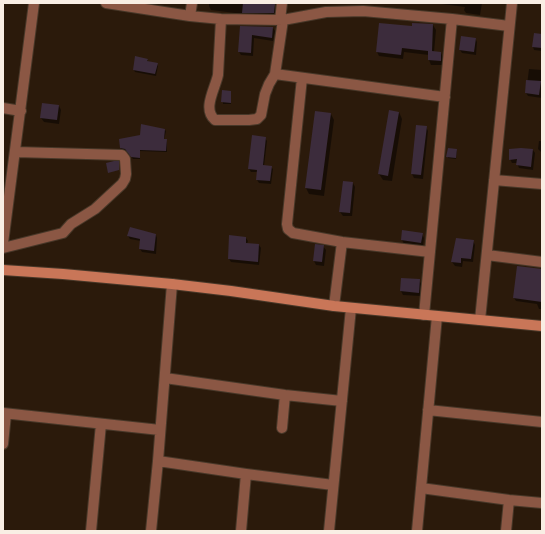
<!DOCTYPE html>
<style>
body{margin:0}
#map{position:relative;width:545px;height:534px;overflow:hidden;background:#2b1a0b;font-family:"Open Sans",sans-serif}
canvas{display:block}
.frame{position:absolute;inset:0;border:4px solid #f9eee4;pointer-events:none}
</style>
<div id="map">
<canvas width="545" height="534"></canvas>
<div class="frame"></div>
</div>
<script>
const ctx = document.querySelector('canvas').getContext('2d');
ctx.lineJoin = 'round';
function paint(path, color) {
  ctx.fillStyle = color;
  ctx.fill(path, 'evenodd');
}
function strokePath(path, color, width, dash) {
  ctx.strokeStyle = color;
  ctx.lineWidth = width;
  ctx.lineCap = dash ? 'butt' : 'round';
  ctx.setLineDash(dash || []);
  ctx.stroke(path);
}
paint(new Path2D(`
 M 209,3 L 271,3 L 271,5 L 274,5 L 276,9 L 276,17 L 245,16 L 243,14 L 211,10 L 209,6 Z
 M 441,3 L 482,3 L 480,15 L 466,13 L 464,10 L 465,7 L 442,4 Z
 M 433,25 L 436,30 L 434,52 L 441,53 L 443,57 L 443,65 L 431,65 L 429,60 L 429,55 L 404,52 L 403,59 L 379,56 L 377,52 L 413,27 Z
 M 241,27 L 273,28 L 275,31 L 273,41 L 254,38 L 253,56 L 241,55 L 239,52 Z
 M 542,35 L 542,51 L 534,50 L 533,47 Z
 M 475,38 L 477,42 L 476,55 L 462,53 L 460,50 Z
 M 147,59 L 148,62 L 157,64 L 158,66 L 156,76 L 135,72 L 134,70 Z
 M 529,69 L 542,70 L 542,98 L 528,96 L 526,93 Z
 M 223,91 L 231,92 L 231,104 L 223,104 Z
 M 59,106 L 61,110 L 59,124 L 44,122 L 41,118 Z
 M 399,112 L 402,119 L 392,181 L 383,180 L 379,174 Z
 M 331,114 L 334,120 L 324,196 L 309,194 L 306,188 Z
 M 426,127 L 428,131 L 423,179 L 414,178 L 412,174 Z
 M 165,130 L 166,131 L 164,140 L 167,142 L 167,152 L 140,151 L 140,159 L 133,159 L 127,151 L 122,150 L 121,148 L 141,136 Z
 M 265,138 L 267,141 L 264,166 L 271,167 L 273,169 L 271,184 L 259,183 L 257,180 L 258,172 L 251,172 L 249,169 Z
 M 539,141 L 542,141 L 542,153 L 538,149 Z
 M 457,150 L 456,159 L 448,158 L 448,157 Z
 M 533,150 L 535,153 L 533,170 L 519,168 L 517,163 L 512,163 L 510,159 Z
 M 353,183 L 355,187 L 352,216 L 343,216 L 340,212 Z
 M 422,234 L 424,238 L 423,246 L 404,244 L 402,240 Z
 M 156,235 L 157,238 L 156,254 L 142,252 L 140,249 L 141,241 L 130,239 L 128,236 Z
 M 246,238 L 248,241 L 247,244 L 259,245 L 261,248 L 259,265 L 231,262 L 229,259 Z
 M 473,241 L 475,245 L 473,262 L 463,261 L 462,267 L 455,266 L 452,262 Z
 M 323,246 L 326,250 L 324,266 L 316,265 L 314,261 Z
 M 542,270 L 542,309 L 539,309 L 537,304 L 516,301 L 514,298 Z
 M 419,280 L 421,284 L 420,296 L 403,295 L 401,291 Z`), '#0007');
paint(new Path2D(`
 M 243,3 L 275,4 L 274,13 L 242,13 Z
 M 379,23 L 412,26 L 412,23 L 433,24 L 432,51 L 441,52 L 441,61 L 428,60 L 428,51 L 402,48 L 401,55 L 376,52 Z
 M 240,26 L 273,27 L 272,38 L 252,35 L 251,53 L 238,52 Z
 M 534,33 L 542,34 L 542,48 L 532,47 Z
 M 461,36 L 476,38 L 474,52 L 459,50 Z
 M 135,56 L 148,59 L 147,61 L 158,63 L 155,74 L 133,70 Z
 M 526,80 L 541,81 L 539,95 L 525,93 Z
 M 222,90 L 231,91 L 231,103 L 221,102 Z
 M 42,103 L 59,105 L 57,120 L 40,118 Z
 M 389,110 L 399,112 L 388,176 L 378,174 Z
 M 315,111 L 331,113 L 321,190 L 305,188 Z
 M 141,124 L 165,129 L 164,139 L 167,139 L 166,151 L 140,150 L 140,158 L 131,157 L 125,149 L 120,148 L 119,139 L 140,135 Z
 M 416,125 L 427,126 L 421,175 L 411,174 Z
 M 252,135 L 266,137 L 263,165 L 272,166 L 270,181 L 256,180 L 257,170 L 248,169 Z
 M 448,148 L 457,149 L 456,158 L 446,157 Z
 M 521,148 L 533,149 L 531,167 L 516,165 L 517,159 L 509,160 L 509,149 Z
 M 114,161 L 119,161 L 119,170 L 108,173 L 106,163 Z
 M 343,181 L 353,182 L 350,213 L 339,212 Z
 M 130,227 L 156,234 L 154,251 L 139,249 L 140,239 L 127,236 Z
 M 402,230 L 423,233 L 421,243 L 401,240 Z
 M 229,235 L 246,237 L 246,243 L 259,244 L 258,262 L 228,259 Z
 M 456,238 L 474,240 L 471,259 L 461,258 L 461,263 L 451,262 Z
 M 315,244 L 324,245 L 322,262 L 313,261 Z
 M 517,266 L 542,269 L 542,302 L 513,298 Z
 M 401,278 L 420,279 L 419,293 L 400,291 Z`), '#3c2c3c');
const street = new Path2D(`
 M 106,3 L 190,16 L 221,19 L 283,20 L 326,12 L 363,11 L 452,19 L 509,26
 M 190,16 L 192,3
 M 221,19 L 218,75 C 215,89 202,109 215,120 L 249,120 L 257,119 L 261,115 L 265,94 L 269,84 L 275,74 L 283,20
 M 280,20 L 282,3
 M 275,74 L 445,97
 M 302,78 L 287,224 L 288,229 L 293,233 L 342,242 L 430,252
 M 3,108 L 21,111
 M 494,180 L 542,184
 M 3,243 L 34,3
 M 3,248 L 63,233 L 71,224 L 95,209 L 122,184 L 125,179 L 126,174 L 125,159 L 122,155 L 16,152
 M 487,255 L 542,262
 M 334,306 L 342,242
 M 424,315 L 452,19
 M 480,320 L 512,3
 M 165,378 L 285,395 L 342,401
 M 428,410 L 542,422
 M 3,413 L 160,430
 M 282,428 L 285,395
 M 3,444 L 6,414
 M 158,461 L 246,474 L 333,485
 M 421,488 L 509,500 L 542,503
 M 91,531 L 101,424
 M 151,531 L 158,461 L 172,284
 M 241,531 L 246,474
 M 329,531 L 351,308
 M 417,531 L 437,316
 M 506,531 L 509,500`);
const secondary = new Path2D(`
 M 3,270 L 63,274 L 172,284 L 231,291 L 334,306 L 542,326`);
strokePath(street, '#483829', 12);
strokePath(secondary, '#483829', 12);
strokePath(street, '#8b5744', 10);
strokePath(secondary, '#c97658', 10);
</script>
